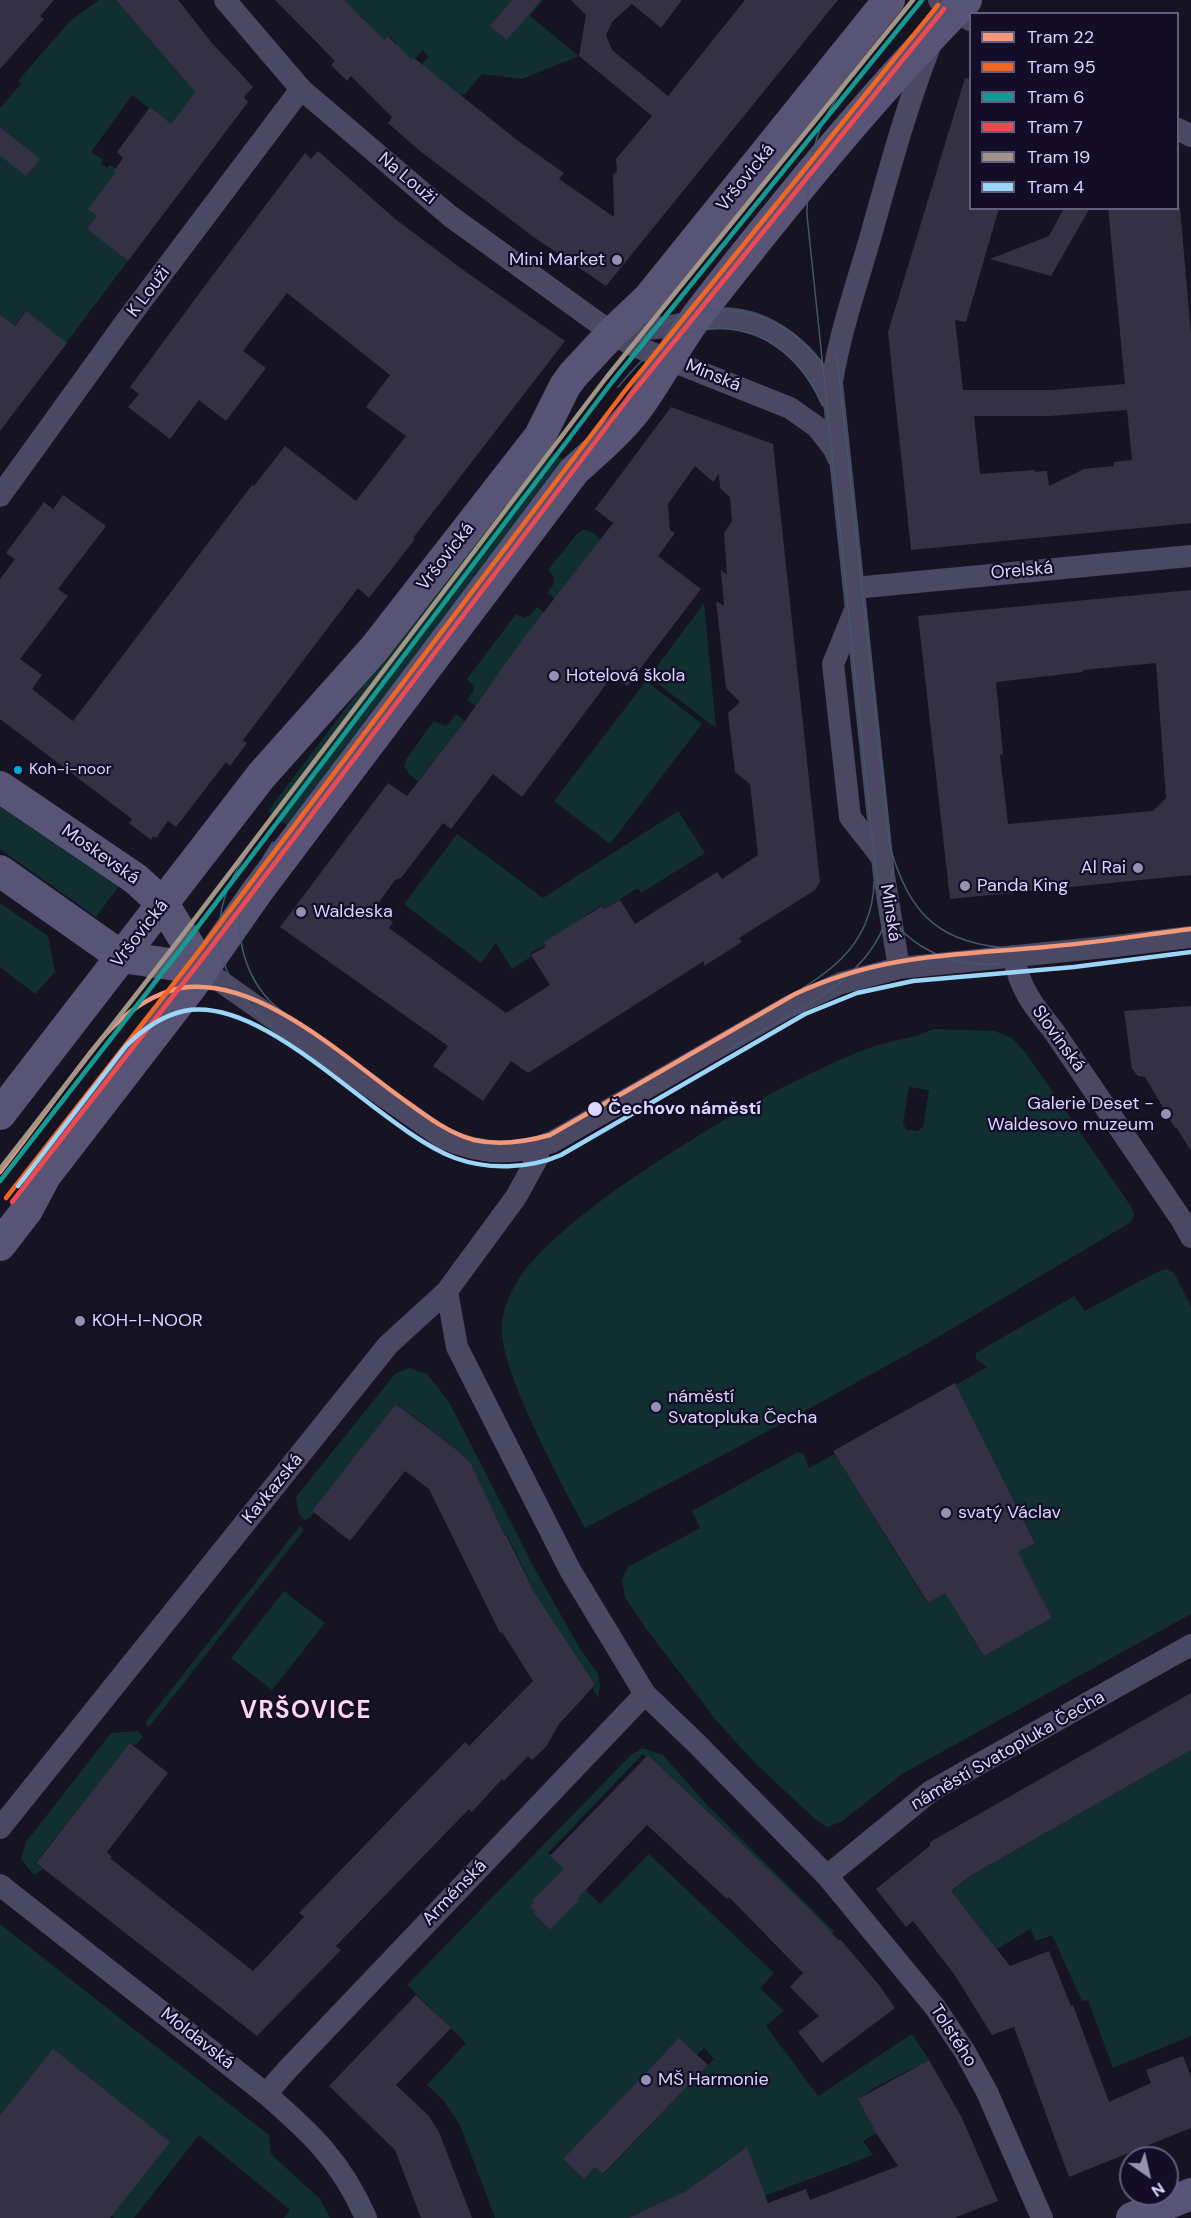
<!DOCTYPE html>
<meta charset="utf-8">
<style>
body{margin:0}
#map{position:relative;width:1191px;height:2218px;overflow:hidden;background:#161322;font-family:"DM Sans",sans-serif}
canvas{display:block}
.legend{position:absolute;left:969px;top:12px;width:210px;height:198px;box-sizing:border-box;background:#130d28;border:2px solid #635d7e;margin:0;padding:8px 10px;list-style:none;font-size:18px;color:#dbd5ff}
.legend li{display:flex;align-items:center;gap:12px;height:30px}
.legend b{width:30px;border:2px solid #635d7e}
.north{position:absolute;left:1119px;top:2146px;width:60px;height:60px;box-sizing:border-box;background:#130d28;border:2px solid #635d7e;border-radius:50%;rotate:146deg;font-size:16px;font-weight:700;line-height:24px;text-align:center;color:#dbd5ff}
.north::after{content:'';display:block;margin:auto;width:21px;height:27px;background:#9691b2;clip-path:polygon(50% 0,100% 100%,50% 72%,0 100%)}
</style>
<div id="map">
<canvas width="1191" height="2218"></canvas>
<ul class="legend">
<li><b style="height:8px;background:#f3987b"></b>Tram 22</li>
<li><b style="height:8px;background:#f26522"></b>Tram 95</li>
<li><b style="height:8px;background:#149a93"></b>Tram 6</li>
<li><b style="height:8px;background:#f04a50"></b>Tram 7</li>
<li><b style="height:8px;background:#a29786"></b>Tram 19</li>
<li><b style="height:8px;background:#9bd6f9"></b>Tram 4</li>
</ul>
<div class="north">N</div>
</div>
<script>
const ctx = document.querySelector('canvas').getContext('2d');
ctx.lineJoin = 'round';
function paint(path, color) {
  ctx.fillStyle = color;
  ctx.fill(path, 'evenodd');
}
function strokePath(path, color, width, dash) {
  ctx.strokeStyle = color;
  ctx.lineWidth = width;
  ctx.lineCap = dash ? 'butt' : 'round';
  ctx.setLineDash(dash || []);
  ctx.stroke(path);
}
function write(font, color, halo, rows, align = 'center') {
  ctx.font = font + ' "DM Sans",sans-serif';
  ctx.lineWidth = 4.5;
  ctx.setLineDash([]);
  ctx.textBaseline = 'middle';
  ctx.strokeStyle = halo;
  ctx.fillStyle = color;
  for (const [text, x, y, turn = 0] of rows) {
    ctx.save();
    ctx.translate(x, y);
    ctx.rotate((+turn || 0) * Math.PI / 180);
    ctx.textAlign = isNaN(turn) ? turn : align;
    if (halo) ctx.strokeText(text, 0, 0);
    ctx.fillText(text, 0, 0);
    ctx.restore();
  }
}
paint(new Path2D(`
 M 99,0 L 116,0 L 195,92 L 171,124 L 132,95 L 91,152 L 103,160 L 101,164 L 107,168 L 110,165 L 116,169 L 116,172 L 89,209 L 97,216 L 87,229 L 128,261 L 66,343 L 25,312 L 14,326 L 0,327 L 0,156 L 26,176 L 39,159 L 0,127 L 0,108 L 21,84 L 18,81 L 70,21 Z
 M 343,0 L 512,0 L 507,40 L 540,0 L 543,0 L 530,16 L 579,56 L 522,79 L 482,74 L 464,95 L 460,95 L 447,84 L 437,94 L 414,72 L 429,57 L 423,50 L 408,65 L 392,49 L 397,44 L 390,36 L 384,41 L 363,19 L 362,15 L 360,16 Z
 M 544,446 L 569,464 L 292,829 L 268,811 Z
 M 583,530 L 590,531 L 601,539 L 556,599 L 547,593 L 553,585 L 554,577 L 548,570 L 577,534 Z
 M 704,603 L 716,728 L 649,677 Z
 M 537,607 L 544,613 L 475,706 L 467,700 L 473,692 L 474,686 L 467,679 L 516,614 L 524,618 L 530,615 Z
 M 646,681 L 702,724 L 610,844 L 554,801 Z
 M 456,714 L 465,721 L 418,781 L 409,774 L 404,766 L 407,758 L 434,721 L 445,726 L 449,724 Z
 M 0,798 L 122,882 L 96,917 L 0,849 Z
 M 678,811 L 705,853 L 641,893 L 638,888 L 604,909 L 602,905 L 584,916 L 586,920 L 545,941 L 546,945 L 530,953 L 532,956 L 512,969 L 496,943 L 481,963 L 404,904 L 457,834 L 543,898 Z
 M 0,903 L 48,936 L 55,972 L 35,994 L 0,967 Z
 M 934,1029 L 995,1031 L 1012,1038 L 1026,1053 L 1132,1208 L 1134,1215 L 1131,1222 L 928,1343 L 770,1430 L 585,1528 C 563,1485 497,1368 502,1323 C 504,1303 515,1282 528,1266 C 568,1221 619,1187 669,1154 C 722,1120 775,1089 831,1064 C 846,1057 862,1050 878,1045 C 897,1039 916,1038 934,1029 ZM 909,1087 L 929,1090 L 923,1127 L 917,1131 L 907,1130 L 903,1124 Z
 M 1166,1269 L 1174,1273 L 1191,1306 L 1191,1614 L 902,1774 L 841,1822 L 827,1827 L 816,1820 L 755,1763 L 716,1720 L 647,1630 L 625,1597 L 622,1580 L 628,1567 L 700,1528 L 692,1511 L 798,1452 L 804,1455 L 809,1468 L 835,1454 L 927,1603 L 945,1593 L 984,1656 L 1052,1618 L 1018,1552 L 1035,1542 L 956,1385 L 987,1367 L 976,1359 L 976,1353 L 1074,1296 L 1085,1311 L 1157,1272 Z
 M 409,1368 L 427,1374 L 449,1402 L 536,1571 L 579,1647 L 597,1672 L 600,1685 L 598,1698 L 593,1689 L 595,1686 L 542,1605 L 541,1606 L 507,1535 L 505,1536 L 471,1464 L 458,1451 L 397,1404 L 312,1511 L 314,1513 L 310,1518 L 304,1520 L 299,1514 L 296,1497 L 395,1374 Z
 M 300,1526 L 304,1530 L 149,1727 L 145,1723 Z
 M 284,1591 L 325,1623 L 272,1690 L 231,1658 Z
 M 138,1731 L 143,1736 L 136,1745 L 130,1744 L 35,1863 L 43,1869 L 34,1875 L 21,1859 L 26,1842 L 111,1733 Z
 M 642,1748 L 663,1755 L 706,1804 L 834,1931 L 832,1934 L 807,1906 L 648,1755 L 646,1757 L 643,1754 L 548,1853 L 600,1904 L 649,1854 L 774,1973 L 760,1988 L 784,2011 L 766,2026 L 818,2096 L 912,2034 L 929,2060 L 876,2087 L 858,2099 L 876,2133 L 863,2141 L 873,2155 L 765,2196 L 747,2147 L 686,2191 L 628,2218 L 495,2218 L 460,2125 L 444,2101 L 427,2085 L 466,2043 L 407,1985 L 631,1755 ZM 561,1884 L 578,1900 L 550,1930 L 533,1913 L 535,1911 L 531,1906 L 534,1903 L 532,1901 L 541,1892 L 542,1893 ZM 679,2038 L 697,2055 L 704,2048 L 714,2059 L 604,2174 L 595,2167 L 584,2179 L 563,2159 Z
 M 1191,1750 L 1191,2036 L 1113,2068 L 1088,2000 L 1082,2001 L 1052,1935 L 1036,1941 L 1030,1929 L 997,1949 L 966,1910 L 947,1895 L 970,1876 Z
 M 0,1924 L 269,2135 L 271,2154 L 320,2199 L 330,2218 L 284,2218 L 290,2210 L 199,2135 L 134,2218 L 114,2218 L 111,2216 L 0,2116 Z`), '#112f31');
paint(new Path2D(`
 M 0,0 L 54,0 L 40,16 L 44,19 L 0,69 Z
 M 116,0 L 178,0 L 212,43 L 253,87 L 244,97 L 248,102 L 128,261 L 87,229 L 97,216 L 88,209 L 116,172 L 114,171 L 123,158 L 117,152 L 150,107 L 171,124 L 195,92 Z
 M 275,0 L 344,0 L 384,40 L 388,36 L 412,60 L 414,58 L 517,140 L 564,173 L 559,179 L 614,217 L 613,175 L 617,171 L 616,159 L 652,116 L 579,56 L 586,15 L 571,0 L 682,0 L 661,28 L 632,4 L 612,22 L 606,35 L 612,50 L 668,96 L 745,0 L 838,0 L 606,286 L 535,238 L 420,151 L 388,123 L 392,117 L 351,76 L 347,81 L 331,65 L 335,61 Z
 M 512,0 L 541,0 L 507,40 L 490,26 Z
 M 965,78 L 970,79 L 970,208 L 999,208 L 966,322 L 955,320 L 963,390 L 1051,390 L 1125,384 L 1108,208 L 1180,208 L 1191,334 L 1191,523 L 911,550 L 888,332 ZM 1127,410 L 1132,460 L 1114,462 L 1114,466 L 1084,469 L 1049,486 L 1047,471 L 1035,472 L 1034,470 L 980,474 L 974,416 L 1050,416 Z
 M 0,127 L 40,159 L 26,176 L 0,156 Z
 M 318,151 L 394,218 L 466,272 L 565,341 L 413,538 L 415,539 L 369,598 L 358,588 L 243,740 L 247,743 L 230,766 L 226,762 L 176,827 L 168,821 L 156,838 L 153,836 L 151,840 L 129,823 L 132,819 L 0,719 L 0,579 L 15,559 L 6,553 L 44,502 L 53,509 L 63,495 L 106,526 L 58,589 L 68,596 L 20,659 L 42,675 L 32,689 L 73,721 L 252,485 L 254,486 L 285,446 L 356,501 L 406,436 L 366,407 L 390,375 L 287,293 L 243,351 L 266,368 L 226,421 L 199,400 L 170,439 L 128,407 L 139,394 L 130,387 L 204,287 L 305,153 L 311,159 Z
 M 1064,208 L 1090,208 L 1051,276 L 990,259 L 1049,236 Z
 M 26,311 L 67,343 L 0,431 L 0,315 L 15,326 Z
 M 671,407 L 773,444 L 820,882 L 815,890 L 739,938 L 742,942 L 704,966 L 704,961 L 528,1073 L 511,1061 L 483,1101 L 433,1066 L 448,1046 L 280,927 L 388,783 L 407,796 L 465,721 L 522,640 L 613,523 L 595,509 ZM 695,466 L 713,482 L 719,474 L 720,488 L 730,497 L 732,521 L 724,533 L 727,575 L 721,570 L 724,606 L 716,601 L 726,688 L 740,702 L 728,713 L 735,772 L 750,784 L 758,855 L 722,879 L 717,872 L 635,924 L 620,900 L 604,909 L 602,906 L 544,942 L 546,946 L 531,955 L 550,985 L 506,1013 L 389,928 L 393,922 L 375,908 L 395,880 L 401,878 L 443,823 L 451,829 L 493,774 L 522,797 L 613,675 L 627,686 L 701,589 L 658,556 L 675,533 L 670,530 L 668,504 Z
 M 1191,590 L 1191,875 L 950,899 L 918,616 ZM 1156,663 L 1166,798 L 1153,811 L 1008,824 L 1000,755 L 1003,754 L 996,682 L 1083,672 L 1083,670 Z
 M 1191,1006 L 1191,1151 L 1176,1127 L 1175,1128 L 1145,1077 L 1138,1076 L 1132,1069 L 1124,1011 Z
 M 955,1383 L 1035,1543 L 1018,1552 L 1052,1618 L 984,1656 L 945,1593 L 928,1603 L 833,1451 Z
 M 396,1404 L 458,1451 L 471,1464 L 505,1536 L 506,1535 L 534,1592 L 595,1685 L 559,1724 L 546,1747 L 532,1760 L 528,1756 L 504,1781 L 502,1779 L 472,1812 L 469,1809 L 336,1946 L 341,1950 L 257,2036 L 36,1863 L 130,1743 L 168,1773 L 107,1852 L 112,1857 L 110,1858 L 253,1971 L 304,1917 L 299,1913 L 465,1742 L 469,1746 L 533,1681 L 502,1632 L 500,1633 L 429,1489 L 405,1471 L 350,1541 L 312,1511 Z
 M 1191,1693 L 1191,1750 L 970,1876 L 951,1891 L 1010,1966 L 1049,1951 L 1071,2006 L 1073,2005 L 1109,2102 L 1151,2083 L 1146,2070 L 1183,2056 L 1191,2077 L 1191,2128 L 1069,2177 L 1014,2027 L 992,2035 L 954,1974 L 913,1921 L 906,1927 L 876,1889 L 930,1846 L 930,1842 Z
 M 648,1755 L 807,1906 L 839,1941 L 840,1939 L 879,1985 L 895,2008 L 822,2063 L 798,2032 L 819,2016 L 790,1987 L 803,1973 L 729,1897 L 727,1899 L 647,1825 L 577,1899 L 579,1900 L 550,1930 L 533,1913 L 535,1911 L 530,1906 L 534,1903 L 532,1901 L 564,1869 L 550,1856 Z
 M 416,1995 L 451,2028 L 396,2085 L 429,2116 L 439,2132 L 472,2218 L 421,2218 L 395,2150 L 329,2086 Z
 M 679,2038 L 708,2065 L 603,2174 L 595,2167 L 584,2179 L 563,2159 Z
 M 53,2049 L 170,2142 L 110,2218 L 0,2218 L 0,2116 Z
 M 929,2060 L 962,2118 L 998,2201 L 954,2218 L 628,2218 L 686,2191 L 747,2147 L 768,2203 L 806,2189 L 810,2200 L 898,2166 L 876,2133 L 858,2099 Z`), '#343144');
strokePath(new Path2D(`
 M 225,0 L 301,89 L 450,216 L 612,333 L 632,345 L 790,408 L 817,427 L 834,449 L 838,458
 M 939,0 L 970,20
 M 1178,129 L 1191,136
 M 612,333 C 634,331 654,329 676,325 C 690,322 706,318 721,318 C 771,318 814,356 832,401
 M 0,496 L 127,320 L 301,89
 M 854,588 L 1191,556
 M 855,610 L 833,664 L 850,817 L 882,858
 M 1014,956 C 1018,986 1034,1007 1053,1030 L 1181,1219 L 1191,1237
 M 899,968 L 884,876 L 832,382 C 840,332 857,284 871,235 C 889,171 906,108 930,46
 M 203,969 L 443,1138 C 479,1154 516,1156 552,1142 L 788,1007 L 841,983 L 899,968 L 1115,946 L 1191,937
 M 447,1291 L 457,1347 L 570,1570 L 645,1694 L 695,1742 L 827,1876 L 935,2007 L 965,2052 L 987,2092 L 1042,2218
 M 0,1828 L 388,1345 L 447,1291 L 516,1197 L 538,1157 L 538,1148
 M 827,1876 L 931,1791 L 1191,1645
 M 0,1885 L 266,2094 C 312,2134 341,2161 366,2218
 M 266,2094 L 287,2070 L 645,1694`), '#4a4863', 22);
strokePath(new Path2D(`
 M 0,787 L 136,879 L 163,904 L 203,969
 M 0,871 L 122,957 L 203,969
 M 0,1114 L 261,776 L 374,649 L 540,436 L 565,386 L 573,375 L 612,333 L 648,299 L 889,0
 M 0,1245 L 27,1210 L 45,1176 L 190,988 L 256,893 L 574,471 C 596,451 620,431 638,407 C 661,375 679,339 703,308 C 786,202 871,97 966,0
 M 1132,2218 L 1191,2194`), '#585476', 32);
strokePath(new Path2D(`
 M 853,73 C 844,88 832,104 824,120 C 810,149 807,184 807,215 L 875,864 C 877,874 878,885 881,896 C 898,946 951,968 1001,964
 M 837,356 L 890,847 C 911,918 940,943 1014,949
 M 613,370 C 626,355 639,339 656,329 C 713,293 783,310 822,363
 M 618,387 C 631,372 644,356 661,346 C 726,306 794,338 822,405
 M 260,834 C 251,848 240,862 233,877 C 204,936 223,990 273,1028
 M 273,842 C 264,856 254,871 247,886 C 231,923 242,971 269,1000 C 279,1011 293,1019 306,1028
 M 733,1029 C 793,990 872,967 874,882
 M 728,1050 C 801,1006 901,972 892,868`), '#44576d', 1.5);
strokePath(new Path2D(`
 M 0,1172 C 25,1140 49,1107 74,1074 C 89,1054 105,1032 125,1016 C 141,1003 161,992 181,988 C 257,976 342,1055 400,1097 C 422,1113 447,1133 474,1140 C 500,1146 525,1142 550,1135 L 795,994 C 880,954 955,955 1045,947 C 1094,943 1143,935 1191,929`), '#f3987b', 4.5);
strokePath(new Path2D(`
 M 6,1198 L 196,955 L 624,392 L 938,5`), '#f26522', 4.5);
strokePath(new Path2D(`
 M 0,1181 L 184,945 L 612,382 L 922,0`), '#149a93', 4.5);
strokePath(new Path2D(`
 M 12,1202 L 202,959 L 630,396 L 944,9`), '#f04a50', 4.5);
strokePath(new Path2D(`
 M 0,1169 L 178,941 L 606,378 L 913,0`), '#a29786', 4.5);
strokePath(new Path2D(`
 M 18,1186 L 126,1046 C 142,1030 161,1016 184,1011 C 267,994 378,1129 455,1158 C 488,1170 529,1169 561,1155 L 805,1014 L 857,993 L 913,981 L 1074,967 L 1191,952`), '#9bd6f9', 4.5);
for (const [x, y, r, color] of [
 [617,260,6,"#9691b2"],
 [554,676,6,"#9691b2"],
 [18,770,5,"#00a9ce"],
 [1138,868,6,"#9691b2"],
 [965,886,6,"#9691b2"],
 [301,912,6,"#9691b2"],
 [595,1109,8,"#dbd5ff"],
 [1166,1114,6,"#9691b2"],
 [80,1321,6,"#9691b2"],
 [656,1407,6,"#9691b2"],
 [946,1513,6,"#9691b2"],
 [646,2080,6,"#9691b2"]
]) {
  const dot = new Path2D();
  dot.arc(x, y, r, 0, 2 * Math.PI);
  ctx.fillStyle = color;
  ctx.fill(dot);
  strokePath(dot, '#130d28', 2);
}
write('16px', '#dbd5ff', '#130d28', [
 ["Koh-i-noor",29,770]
], 'left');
write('18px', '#dbd5ff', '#130d28', [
 ["Vršovická",746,178,-51],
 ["Na Louži",407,179,40],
 ["K Louži",149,292,-53],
 ["Minská",713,376,22],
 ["Vršovická",446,557,-52],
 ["Orelská",1022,571,-5],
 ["Moskevská",100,855,35],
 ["Minská",890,913,81],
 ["Vršovická",140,934,-52],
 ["Slovinská",1058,1039,54],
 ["Kavkazská",273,1489,-51],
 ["náměstí Svatopluka Čecha",1008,1751,-30],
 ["Arménská",455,1893,-46],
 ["Tolstého",953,2036,57],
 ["Moldavská",197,2039,38]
]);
write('18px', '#dbd5ff', '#130d28', [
 ["Mini Market",605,260,"right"],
 ["Hotelová škola",566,676],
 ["Al Rai",1126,868,"right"],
 ["Panda King",977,886],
 ["Waldeska",313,912],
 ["Galerie Deset -",1154,1104,"right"],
 ["Waldesovo muzeum",1154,1125,"right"],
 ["KOH-I-NOOR",92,1321],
 ["náměstí",668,1397],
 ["Svatopluka Čecha",668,1418],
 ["svatý Václav",958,1513],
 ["MŠ Harmonie",658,2080]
], 'left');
write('bold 18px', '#dbd5ff', '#130d28', [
 ["Čechovo náměstí",608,1109]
], 'left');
ctx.letterSpacing = '1.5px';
write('bold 24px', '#ffd7ee', '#130d28', [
 ["VRŠOVICE",306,1712]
]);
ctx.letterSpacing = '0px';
</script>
